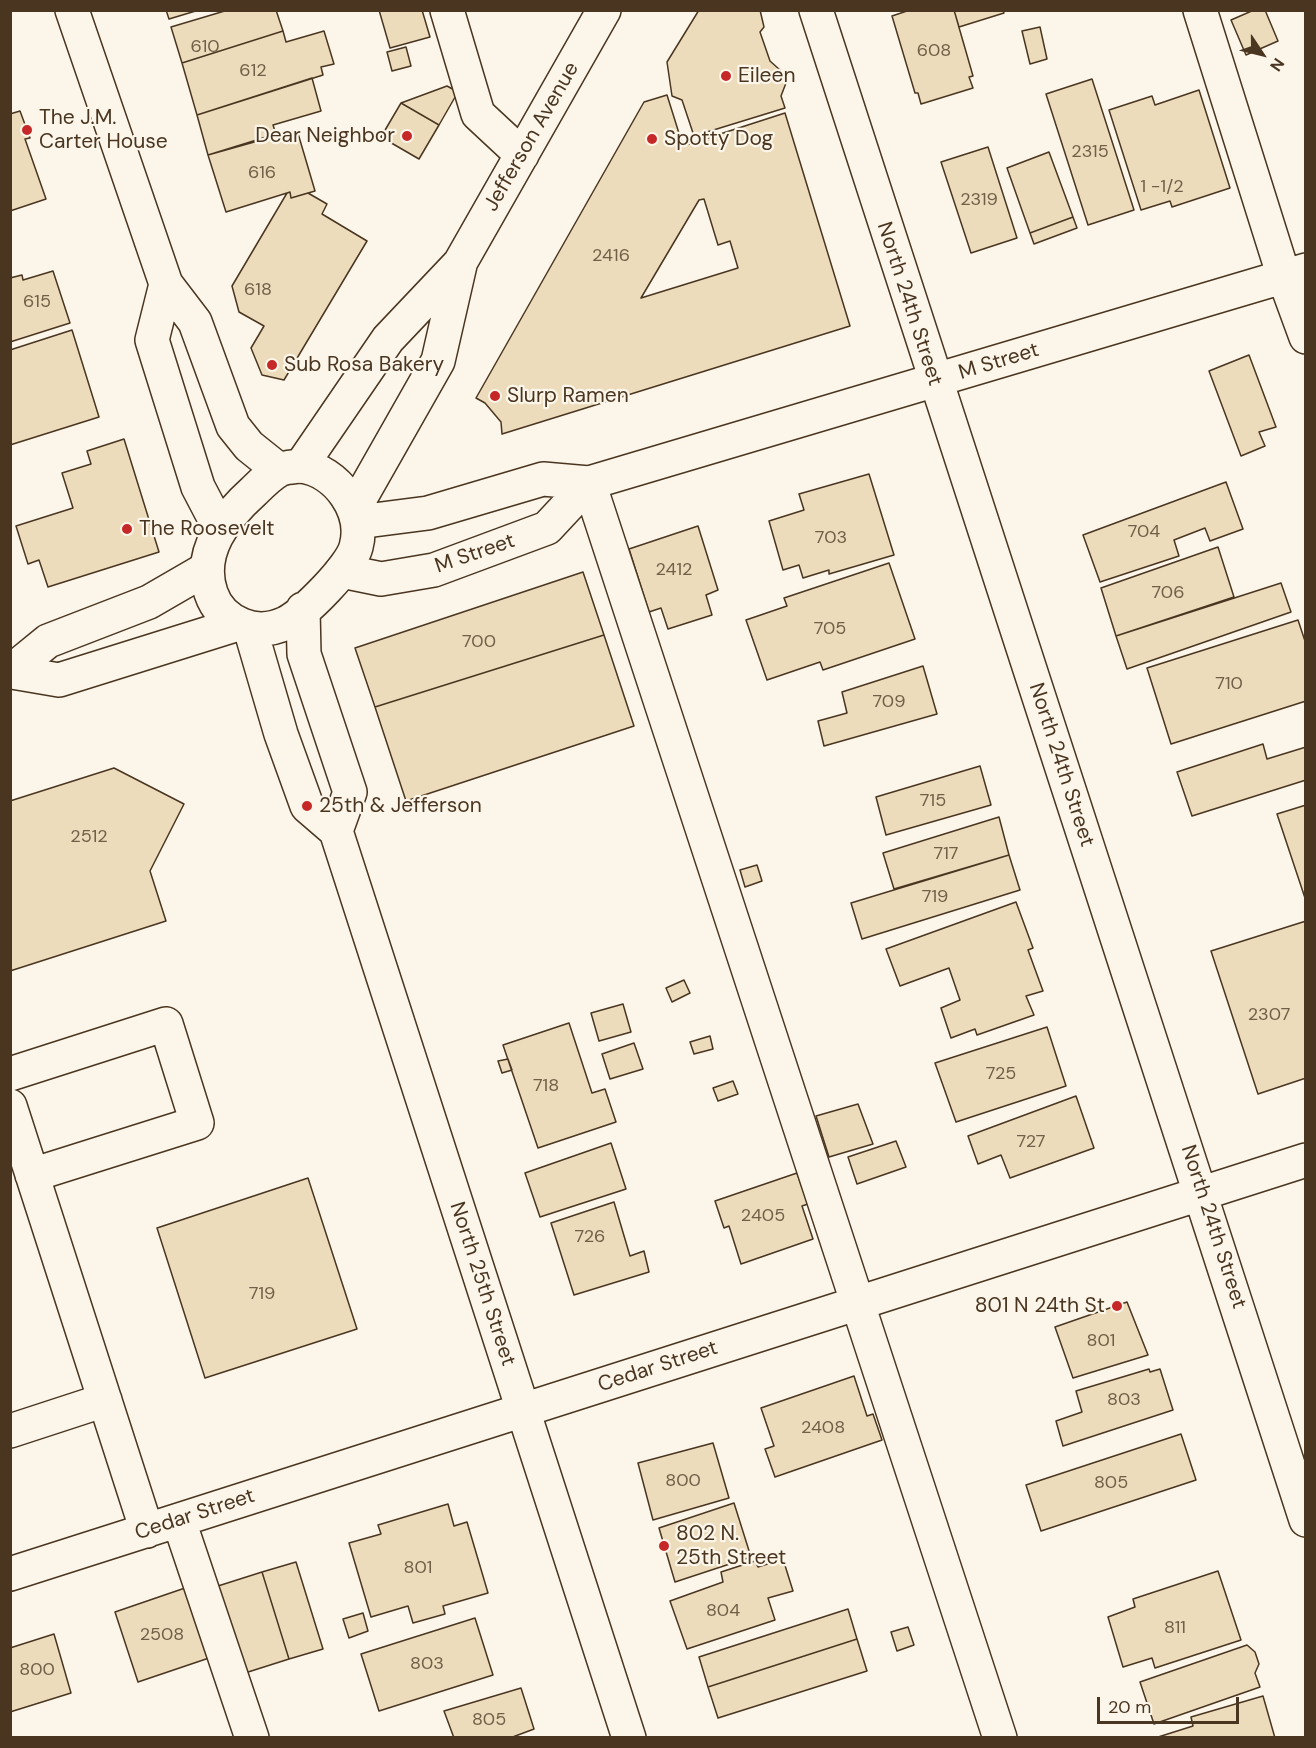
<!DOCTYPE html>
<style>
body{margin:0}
#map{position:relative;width:1316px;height:1748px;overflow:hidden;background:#fbf6e9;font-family:"DM Sans",sans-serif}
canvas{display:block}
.frame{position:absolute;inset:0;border:12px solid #4a3520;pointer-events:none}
.north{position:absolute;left:1232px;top:24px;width:60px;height:60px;-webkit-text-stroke:4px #fbf6e9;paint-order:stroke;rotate:125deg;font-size:16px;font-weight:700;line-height:24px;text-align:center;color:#4a3520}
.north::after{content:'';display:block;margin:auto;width:21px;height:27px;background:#4a3520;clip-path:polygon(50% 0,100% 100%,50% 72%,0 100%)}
.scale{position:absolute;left:1097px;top:1697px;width:142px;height:27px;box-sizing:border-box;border:3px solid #4a3520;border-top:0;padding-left:8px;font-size:18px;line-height:21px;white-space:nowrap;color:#4a3520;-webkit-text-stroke:4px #fbf6e9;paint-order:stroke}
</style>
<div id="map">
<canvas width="1316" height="1748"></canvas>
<div class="frame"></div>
<div class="north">N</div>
<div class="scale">20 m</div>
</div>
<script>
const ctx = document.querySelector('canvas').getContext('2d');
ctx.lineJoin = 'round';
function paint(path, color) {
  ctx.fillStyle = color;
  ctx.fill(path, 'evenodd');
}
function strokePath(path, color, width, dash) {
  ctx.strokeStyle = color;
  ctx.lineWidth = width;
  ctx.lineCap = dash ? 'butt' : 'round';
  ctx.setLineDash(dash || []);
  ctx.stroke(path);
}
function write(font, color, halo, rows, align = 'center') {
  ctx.font = font + ' "DM Sans",sans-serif';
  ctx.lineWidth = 4.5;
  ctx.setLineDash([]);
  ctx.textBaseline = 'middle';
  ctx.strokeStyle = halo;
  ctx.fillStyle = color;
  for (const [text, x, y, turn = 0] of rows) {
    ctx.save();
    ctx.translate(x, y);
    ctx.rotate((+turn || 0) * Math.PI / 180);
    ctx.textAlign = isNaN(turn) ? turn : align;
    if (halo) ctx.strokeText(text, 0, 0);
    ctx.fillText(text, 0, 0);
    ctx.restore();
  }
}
const building = new Path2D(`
 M 166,10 L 199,10 L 169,19 Z
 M 228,10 L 276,10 L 283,31 L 182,63 L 171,27 Z
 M 379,10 L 422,10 L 430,37 L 390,48 Z
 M 699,10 L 760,10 L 764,27 L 760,32 L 770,61 L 780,70 L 786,83 L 781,96 L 785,108 L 694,136 L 682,100 L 672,96 L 667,62 Z
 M 910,10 L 954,10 L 973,76 L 969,77 L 973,88 L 921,104 L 918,93 L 915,93 L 892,16 Z
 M 954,10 L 1003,10 L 1004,13 L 959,27 Z
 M 1254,10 L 1265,10 L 1278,41 L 1246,55 L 1231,20 Z
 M 1040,27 L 1047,59 L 1030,64 L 1022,31 Z
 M 283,31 L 286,42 L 324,31 L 334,64 L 321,67 L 323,75 L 197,115 L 182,63 Z
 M 406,47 L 411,66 L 392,71 L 387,52 Z
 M 312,78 L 321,111 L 273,125 L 276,134 L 208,155 L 197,115 Z
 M 1092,79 L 1134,210 L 1088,225 L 1046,94 Z
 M 447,86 L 458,92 L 439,125 L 401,103 Z
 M 1199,90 L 1230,188 L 1172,207 L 1170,201 L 1141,210 L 1109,110 L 1152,96 L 1155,105 Z
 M 667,95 L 683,146 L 785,113 L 850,326 L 502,434 L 501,422 L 485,403 L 476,398 L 644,102 ZM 704,199 L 718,245 L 730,241 L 738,268 L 641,298 L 699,200 Z
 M 401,103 L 439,125 L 419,159 L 381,137 Z
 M 20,111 L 30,138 L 25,139 L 46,199 L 10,211 L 10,114 Z
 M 297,130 L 315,191 L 291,198 L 290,192 L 287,193 L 226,212 L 208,155 Z
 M 988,147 L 1017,238 L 971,253 L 941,162 Z
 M 1049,152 L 1073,217 L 1030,233 L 1007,168 Z
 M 290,192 L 291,198 L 308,193 L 327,204 L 322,214 L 367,241 L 284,380 L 262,375 L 251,348 L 264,326 L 239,312 L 232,286 L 287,193 Z
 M 1073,217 L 1077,228 L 1034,244 L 1030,233 Z
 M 53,271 L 70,323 L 10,342 L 10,278 L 22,275 L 23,280 Z
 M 72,330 L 99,417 L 10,445 L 10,350 Z
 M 1249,355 L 1276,427 L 1259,432 L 1265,446 L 1241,456 L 1209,371 Z
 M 124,439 L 159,552 L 48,587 L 39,560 L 28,564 L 16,526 L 73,508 L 62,473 L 91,464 L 87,451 Z
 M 869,474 L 894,555 L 829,574 L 829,570 L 803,578 L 799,565 L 783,570 L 769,521 L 804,510 L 799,494 Z
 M 1226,482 L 1243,529 L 1210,541 L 1205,528 L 1174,540 L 1179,556 L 1100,582 L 1083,535 Z
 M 698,526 L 718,590 L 706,595 L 712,615 L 668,629 L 661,608 L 649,612 L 629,549 Z
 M 1218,547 L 1234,597 L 1116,636 L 1101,588 Z
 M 889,563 L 915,639 L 823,670 L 820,662 L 767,680 L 746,620 L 787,606 L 784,598 Z
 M 583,572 L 604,635 L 375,707 L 355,648 Z
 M 1281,583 L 1291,612 L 1127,669 L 1116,636 Z
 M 1298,620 L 1306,644 L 1306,701 L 1171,744 L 1147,668 Z
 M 604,635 L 634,726 L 406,801 L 375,707 Z
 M 923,666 L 937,714 L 824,746 L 818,721 L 847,713 L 842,692 Z
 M 1263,744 L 1267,759 L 1306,747 L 1306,780 L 1192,816 L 1177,772 Z
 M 980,766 L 991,805 L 886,835 L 876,797 Z
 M 114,768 L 184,804 L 150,871 L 166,921 L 10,971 L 10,801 Z
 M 1306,805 L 1306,901 L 1277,814 Z
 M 999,817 L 1009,855 L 894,889 L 883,853 Z
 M 1009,855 L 1020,890 L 862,939 L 851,903 Z
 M 757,865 L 762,881 L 745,887 L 740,870 Z
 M 1016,902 L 1033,948 L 1028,950 L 1043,991 L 1026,996 L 1034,1015 L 977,1035 L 975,1029 L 951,1038 L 941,1008 L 960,1000 L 949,968 L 900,986 L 886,949 Z
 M 1306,921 L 1306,1078 L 1258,1094 L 1211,951 Z
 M 684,980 L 690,993 L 672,1002 L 666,988 Z
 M 623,1004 L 631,1032 L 599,1041 L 591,1013 Z
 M 569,1023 L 592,1093 L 605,1089 L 616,1122 L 538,1148 L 503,1045 Z
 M 1047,1027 L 1066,1086 L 956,1122 L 935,1063 Z
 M 710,1036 L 713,1049 L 694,1054 L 690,1042 Z
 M 634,1043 L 643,1069 L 610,1079 L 602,1054 Z
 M 508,1059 L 512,1070 L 502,1073 L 498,1061 Z
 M 733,1081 L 738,1094 L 718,1101 L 713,1088 Z
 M 1076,1096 L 1094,1148 L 1010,1178 L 1001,1155 L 978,1164 L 968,1136 Z
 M 858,1104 L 873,1144 L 829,1157 L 816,1116 Z
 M 896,1141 L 906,1167 L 857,1184 L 848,1157 Z
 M 611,1143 L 626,1189 L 540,1217 L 525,1173 Z
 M 797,1173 L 808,1204 L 802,1206 L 813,1239 L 741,1264 L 729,1226 L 724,1228 L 715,1201 Z
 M 308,1178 L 357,1329 L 205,1378 L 157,1228 Z
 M 614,1202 L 630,1256 L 644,1251 L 649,1272 L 574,1295 L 551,1223 Z
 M 1127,1302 L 1148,1355 L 1073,1378 L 1055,1327 Z
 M 1149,1369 L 1150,1372 L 1160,1369 L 1173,1410 L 1063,1446 L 1056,1421 L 1082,1412 L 1076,1391 Z
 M 854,1376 L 867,1416 L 873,1414 L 882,1440 L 775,1477 L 765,1449 L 774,1446 L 761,1408 Z
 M 1181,1434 L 1196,1480 L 1041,1531 L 1026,1485 Z
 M 713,1443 L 729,1498 L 653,1520 L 638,1463 Z
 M 734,1503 L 751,1557 L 675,1582 L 659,1528 Z
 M 448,1504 L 454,1526 L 467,1522 L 488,1593 L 443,1606 L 445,1614 L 413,1623 L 408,1606 L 371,1617 L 349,1543 L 381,1534 L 378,1525 Z
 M 783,1559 L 793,1591 L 768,1598 L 775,1620 L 687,1649 L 670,1601 L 723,1582 L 721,1572 L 755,1561 L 758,1567 Z
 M 296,1562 L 323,1649 L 289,1659 L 262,1572 Z
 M 1218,1571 L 1241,1640 L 1155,1668 L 1152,1658 L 1123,1667 L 1108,1617 L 1135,1607 L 1133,1599 Z
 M 262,1572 L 289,1659 L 245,1673 L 218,1586 Z
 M 185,1588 L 209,1658 L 138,1682 L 115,1612 Z
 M 848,1609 L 857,1639 L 708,1687 L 699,1657 Z
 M 363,1613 L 368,1631 L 349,1638 L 343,1619 Z
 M 475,1618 L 493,1675 L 379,1711 L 361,1654 Z
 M 908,1627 L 914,1645 L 897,1651 L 891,1632 Z
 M 54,1634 L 71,1693 L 10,1712 L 10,1648 Z
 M 857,1639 L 867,1671 L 718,1718 L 708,1687 Z
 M 1247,1645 L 1255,1652 L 1259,1664 L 1255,1673 L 1260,1687 L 1154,1724 L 1140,1682 Z
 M 521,1688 L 534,1729 L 510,1738 L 454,1738 L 444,1711 Z
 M 1263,1696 L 1275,1738 L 1155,1738 L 1193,1726 L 1191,1717 Z`);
paint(building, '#ecdcbc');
strokePath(building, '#4a3520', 1.5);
const minor = new Path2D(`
 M 447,10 L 478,114 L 522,155
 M 816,10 C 976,515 1146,1016 1306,1520
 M 1200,10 L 1284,277 L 1306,337
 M 301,466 L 388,339 L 460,263 L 604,10
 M 589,483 L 1000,1738
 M 354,509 L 438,361 L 460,265
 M 358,522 L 428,513 L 543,479 L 589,483 L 1306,270
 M 342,571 L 381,579 L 434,570 L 547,528 L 589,483
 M 10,672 L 48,641 L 149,602 L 206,569
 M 12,672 L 59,680 L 238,624
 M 10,1074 L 166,1024 L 197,1123 L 32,1175
 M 10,1106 L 147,1531
 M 10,1431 L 105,1400
 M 179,1521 L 252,1738
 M 10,1574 L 1306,1160`);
const major = new Path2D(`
 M 72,10 L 166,284 L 195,322 L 233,426 L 249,446 L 279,470
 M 166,284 L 152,340 L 198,487 L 220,529
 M 301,466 C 337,471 366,511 356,547 C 351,567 305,613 286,623 C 271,630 256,631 242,625 C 227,619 216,608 211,593 C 197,552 225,517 254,491 C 261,484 270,475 279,470 C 285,467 294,467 301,466 Z
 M 303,609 L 304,654 L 350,792 L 336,831
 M 250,628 L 281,734 L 307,806 L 336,831 L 629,1738`);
strokePath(minor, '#4a3520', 36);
strokePath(major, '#4a3520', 36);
strokePath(minor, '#fbf6e9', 33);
strokePath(major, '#fbf6e9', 33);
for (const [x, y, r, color] of [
 [726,76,6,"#c62828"],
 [27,130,6,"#c62828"],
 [407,136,6,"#c62828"],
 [652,139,6,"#c62828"],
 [272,365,6,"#c62828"],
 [495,396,6,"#c62828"],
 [127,529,6,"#c62828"],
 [307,806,6,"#c62828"],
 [1117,1306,6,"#c62828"],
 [664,1546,6,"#c62828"]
]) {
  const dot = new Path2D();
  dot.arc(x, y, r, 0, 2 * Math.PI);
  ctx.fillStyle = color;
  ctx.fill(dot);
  strokePath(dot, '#fbf6e9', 2);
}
write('18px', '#725f47', null, [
 ["610",205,47],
 ["608",934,51],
 ["612",253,71],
 ["2315",1090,152],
 ["616",262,173],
 ["1 -1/2",1162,187],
 ["2319",979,200],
 ["2416",611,256],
 ["618",258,290],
 ["615",37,302],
 ["704",1144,532],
 ["703",831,538],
 ["2412",674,570],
 ["706",1168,593],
 ["705",830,629],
 ["700",479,642],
 ["710",1229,684],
 ["709",889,702],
 ["715",933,801],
 ["2512",89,837],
 ["717",946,854],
 ["719",935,897],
 ["2307",1269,1015],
 ["725",1001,1074],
 ["718",546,1086],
 ["727",1031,1142],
 ["2405",763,1216],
 ["726",590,1237],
 ["719",262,1294],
 ["801",1101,1341],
 ["803",1124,1400],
 ["2408",823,1428],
 ["800",683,1481],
 ["805",1111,1483],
 ["801",418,1568],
 ["804",723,1611],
 ["811",1175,1628],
 ["2508",162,1635],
 ["803",427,1664],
 ["800",37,1670],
 ["805",489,1720]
]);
write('21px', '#4a3520', '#fbf6e9', [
 ["Eileen",738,76],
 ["The J.M.",39,118],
 ["Carter House",39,142],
 ["Dear Neighbor",395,136,"right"],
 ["Spotty Dog",664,139],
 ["Sub Rosa Bakery",284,365],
 ["Slurp Ramen",507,396],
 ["The Roosevelt",139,529],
 ["25th & Jefferson",319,806],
 ["801 N 24th St",1105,1306,"right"],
 ["802 N.",676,1534],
 ["25th Street",676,1558]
], 'left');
write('21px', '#4a3520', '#fbf6e9', [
 ["Jefferson Avenue",532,137,-60],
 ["North 24th Street",909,304,72],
 ["M Street",999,362,-17],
 ["M Street",475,554,-19],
 ["North 24th Street",1061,765,72],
 ["North 24th Street",1213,1227,72],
 ["North 25th Street",482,1284,72],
 ["Cedar Street",658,1367,-18],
 ["Cedar Street",195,1515,-18]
]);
</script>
